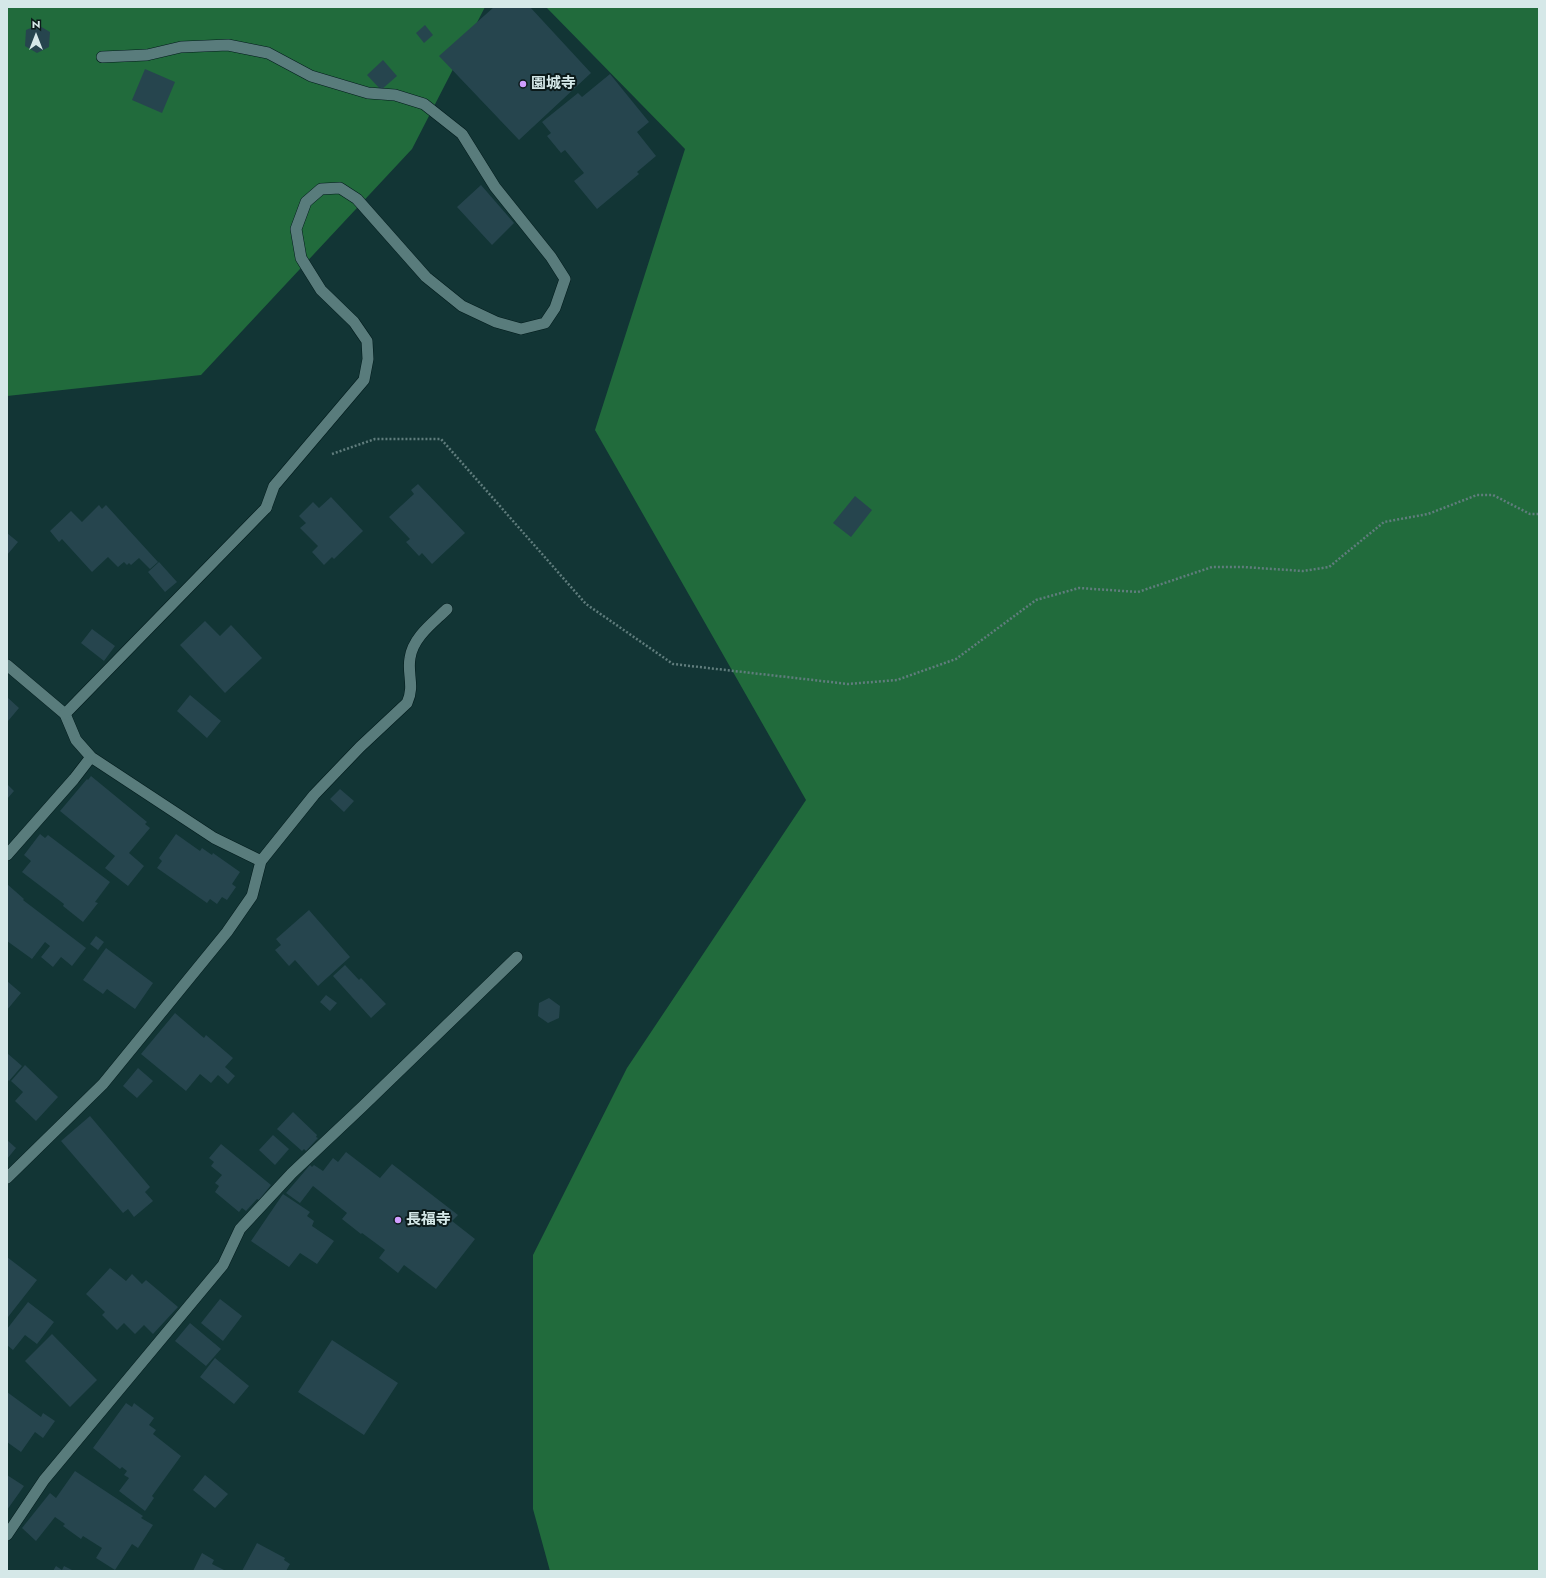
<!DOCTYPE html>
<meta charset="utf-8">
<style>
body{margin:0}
#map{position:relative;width:1546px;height:1578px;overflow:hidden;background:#123535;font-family:Jost,sans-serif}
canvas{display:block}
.frame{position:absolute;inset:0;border:8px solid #d5e8e8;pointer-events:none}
.north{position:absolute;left:16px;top:16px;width:40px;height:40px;-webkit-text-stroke:3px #0b1a1a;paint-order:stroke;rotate:0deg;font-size:11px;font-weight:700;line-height:16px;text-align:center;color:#d5e8e8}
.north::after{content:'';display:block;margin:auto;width:14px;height:18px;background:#d5e8e8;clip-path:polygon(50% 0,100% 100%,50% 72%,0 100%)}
</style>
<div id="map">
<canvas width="1546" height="1578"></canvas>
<div class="frame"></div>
<div class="north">N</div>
</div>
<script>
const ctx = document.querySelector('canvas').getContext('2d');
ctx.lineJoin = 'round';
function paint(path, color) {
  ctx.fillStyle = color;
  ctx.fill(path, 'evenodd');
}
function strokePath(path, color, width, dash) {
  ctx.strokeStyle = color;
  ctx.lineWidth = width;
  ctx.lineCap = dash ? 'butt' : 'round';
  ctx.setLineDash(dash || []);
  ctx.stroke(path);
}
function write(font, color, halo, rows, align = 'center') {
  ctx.font = font + ' Jost,"Noto Sans JP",sans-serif';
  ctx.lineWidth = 4;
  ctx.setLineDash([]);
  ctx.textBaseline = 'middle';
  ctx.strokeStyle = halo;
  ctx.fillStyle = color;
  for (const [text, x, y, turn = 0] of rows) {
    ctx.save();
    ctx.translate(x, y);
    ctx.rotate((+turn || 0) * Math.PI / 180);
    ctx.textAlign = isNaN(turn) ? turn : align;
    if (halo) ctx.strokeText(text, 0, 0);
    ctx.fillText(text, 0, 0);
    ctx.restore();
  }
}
paint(new Path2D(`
 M 7,7 L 485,7 L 412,149 L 201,375 L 7,396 Z
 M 546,7 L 1539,7 L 1539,1571 L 550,1571 L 533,1509 L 533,1255 L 627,1068 L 806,800 L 595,430 L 685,149 Z`), '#216b3c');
paint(new Path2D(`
 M 494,7 L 530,7 L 591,73 L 519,140 L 439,56 Z
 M 38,25 L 50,32 L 49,47 L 37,53 L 25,46 L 26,30 Z
 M 425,25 L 433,35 L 424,43 L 416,33 Z
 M 383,60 L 397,76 L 381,90 L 367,75 Z
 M 145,69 L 175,82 L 162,113 L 132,100 Z
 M 610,74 L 649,122 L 637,132 L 656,156 L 637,172 L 639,174 L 597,209 L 574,181 L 584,173 L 565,150 L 561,153 L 547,136 L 551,133 L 542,122 L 578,93 L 582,97 Z
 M 481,185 L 514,223 L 492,245 L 457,207 Z
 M 418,484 L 465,533 L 432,564 L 422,553 L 419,556 L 406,542 L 410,539 L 389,517 L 414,494 L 411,490 Z
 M 855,496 L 872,510 L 851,537 L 833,523 Z
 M 331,497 L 363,531 L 334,559 L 332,557 L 324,565 L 312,552 L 318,546 L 300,528 L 306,523 L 299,516 L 313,502 L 319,508 Z
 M 99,505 L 102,509 L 106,505 L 158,562 L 150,569 L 139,558 L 131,565 L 129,563 L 127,565 L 124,562 L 118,567 L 108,557 L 92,572 L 62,539 L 59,542 L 50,531 L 71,511 L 82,522 Z
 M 7,533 L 18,542 L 7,555 Z
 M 159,562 L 177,582 L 165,592 L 148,572 Z
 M 205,621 L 220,636 L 231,625 L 262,658 L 225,693 L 180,645 Z
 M 92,629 L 115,646 L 104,661 L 81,643 Z
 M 190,695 L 221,721 L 207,738 L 177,711 Z
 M 7,697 L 19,708 L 8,721 L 7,720 Z
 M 91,776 L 147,822 L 145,824 L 150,828 L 129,853 L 144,866 L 128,886 L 105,868 L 115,856 L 60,811 L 87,779 L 88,780 Z
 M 7,784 L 14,791 L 7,799 Z
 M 340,789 L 354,801 L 344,812 L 330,799 Z
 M 40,834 L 45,838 L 48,835 L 110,882 L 95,902 L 98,903 L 83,922 L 63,906 L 64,904 L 22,872 L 31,861 L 24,855 Z
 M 176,834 L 200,851 L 202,848 L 212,855 L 213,853 L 240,872 L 232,884 L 236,887 L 227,900 L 222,897 L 217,904 L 210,899 L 207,903 L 157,868 L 162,861 L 159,858 Z
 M 7,884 L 24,899 L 23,900 L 86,948 L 72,966 L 61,957 L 53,967 L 41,957 L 50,946 L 45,942 L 32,959 L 7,941 Z
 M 309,910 L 350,957 L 318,986 L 295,960 L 289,966 L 275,950 L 281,945 L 276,939 Z
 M 96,936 L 104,942 L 98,950 L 90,944 Z
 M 106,948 L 153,983 L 135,1009 L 107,989 L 103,994 L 83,980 Z
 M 345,965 L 359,980 L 361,978 L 386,1004 L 371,1018 L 333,976 Z
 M 7,981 L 21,993 L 7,1010 Z
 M 326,995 L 337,1003 L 330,1011 L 320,1002 Z
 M 549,998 L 560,1006 L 559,1018 L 548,1023 L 538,1016 L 539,1003 Z
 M 175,1013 L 204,1038 L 206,1035 L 233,1058 L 225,1067 L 235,1076 L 228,1084 L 218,1075 L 211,1083 L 200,1074 L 186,1091 L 141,1054 Z
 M 7,1053 L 22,1066 L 9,1081 L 7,1079 Z
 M 25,1065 L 58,1097 L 36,1121 L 15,1101 L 23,1092 L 11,1081 Z
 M 138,1068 L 153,1081 L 137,1098 L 123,1086 Z
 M 293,1112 L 317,1135 L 316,1137 L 318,1138 L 306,1151 L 304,1149 L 302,1151 L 277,1129 Z
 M 90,1116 L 150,1187 L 145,1192 L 153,1201 L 134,1217 L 128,1209 L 123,1213 L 61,1141 Z
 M 273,1135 L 289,1149 L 275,1165 L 259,1150 Z
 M 7,1140 L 16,1148 L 7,1159 Z
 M 221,1144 L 271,1185 L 259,1200 L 257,1199 L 246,1211 L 242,1208 L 239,1212 L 215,1192 L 219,1186 L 215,1183 L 222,1175 L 211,1166 L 214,1162 L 209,1158 Z
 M 346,1152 L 380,1178 L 392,1164 L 458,1215 L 452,1221 L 475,1239 L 436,1289 L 404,1265 L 398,1273 L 379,1258 L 385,1250 L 362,1233 L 361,1234 L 342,1219 L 347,1213 L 313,1186 L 300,1203 L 286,1193 L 310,1165 L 312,1167 L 314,1165 L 323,1171 L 333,1158 L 338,1162 Z
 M 283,1194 L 310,1212 L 307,1216 L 314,1221 L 312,1226 L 334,1241 L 317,1264 L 300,1253 L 289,1267 L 251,1241 Z
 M 7,1257 L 37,1280 L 8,1317 L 7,1316 Z
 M 110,1268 L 126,1281 L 132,1274 L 142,1284 L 146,1280 L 178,1307 L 153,1334 L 144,1325 L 135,1334 L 124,1323 L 117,1330 L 102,1315 L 105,1312 L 86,1294 Z
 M 220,1299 L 242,1316 L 223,1341 L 201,1323 Z
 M 28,1302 L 54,1322 L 37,1344 L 25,1335 L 13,1350 L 7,1345 L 7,1329 Z
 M 190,1323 L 221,1349 L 206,1366 L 175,1341 Z
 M 52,1334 L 97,1380 L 70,1407 L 25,1361 Z
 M 332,1340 L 398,1383 L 364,1435 L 298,1392 Z
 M 215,1358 L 249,1386 L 234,1404 L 200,1377 Z
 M 7,1392 L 41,1417 L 43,1413 L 55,1421 L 43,1438 L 35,1432 L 21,1452 L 7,1442 Z
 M 126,1403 L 132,1407 L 134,1403 L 154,1418 L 149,1425 L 156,1430 L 153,1434 L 181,1456 L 152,1496 L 154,1498 L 145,1511 L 119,1491 L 129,1478 L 124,1475 L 127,1471 L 122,1467 L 120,1469 L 93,1448 Z
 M 75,1471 L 143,1516 L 141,1518 L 153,1525 L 138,1548 L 132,1544 L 115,1570 L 96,1558 L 102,1548 L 83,1536 L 81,1539 L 63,1526 L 65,1524 L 55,1517 L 36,1541 L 22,1528 L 50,1493 L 56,1498 Z
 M 7,1475 L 24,1486 L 7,1510 Z
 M 205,1475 L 228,1494 L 215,1508 L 193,1490 Z
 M 257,1543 L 285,1558 L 284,1560 L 290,1564 L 286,1571 L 242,1571 Z
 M 202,1553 L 214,1560 L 212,1564 L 226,1571 L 193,1571 Z
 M 56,1566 L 62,1570 L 64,1566 L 74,1571 L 53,1571 Z`), '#26454e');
const service = new Path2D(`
 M 102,57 L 147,55 L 181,47 L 228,45 L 268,53 L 311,76 L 368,93 L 395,95 L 424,104 L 462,134 L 495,187 L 551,257 L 565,279 L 555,308 L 545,323 L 521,329 L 496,322 L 462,306 L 426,277 L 357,199 L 340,188 L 321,189 L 306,202 L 296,229 L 301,258 L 321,290 L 354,322 L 367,341 L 368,359 L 364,380 L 274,486 L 266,508
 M 7,665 L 65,714 L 76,740 L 91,757 L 214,838 L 261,861
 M 7,855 L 74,779 L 91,757
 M 7,1178 L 103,1084 L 227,932 L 252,896 L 261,861 L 314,795 L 360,747 L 407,703 C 415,686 407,674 410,658 C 413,637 433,623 447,609
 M 7,1535 L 44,1480 L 223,1265 L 240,1229 L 292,1173 L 362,1107 L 517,957`);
const minor = new Path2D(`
 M 65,714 L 266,508`);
strokePath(service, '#021b1c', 12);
strokePath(minor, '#021b1c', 12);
strokePath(new Path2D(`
 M 332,454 L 375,439 L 441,439 L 586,604 L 673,664 L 848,684 L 897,680 L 956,659 L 1036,600 L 1079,588 L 1138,592 L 1212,567 L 1243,567 L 1303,571 L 1329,567 L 1384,522 L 1428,514 L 1477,495 L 1493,495 L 1530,514 L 1539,514`), '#607d7d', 2.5, [2, 2]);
strokePath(service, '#597c7c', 11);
strokePath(minor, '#597c7c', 11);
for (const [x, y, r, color] of [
 [523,84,4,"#d09dff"],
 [398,1220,4,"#d09dff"]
]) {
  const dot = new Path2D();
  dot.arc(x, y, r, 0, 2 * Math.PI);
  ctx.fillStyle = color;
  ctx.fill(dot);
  strokePath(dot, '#0b1a1a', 1.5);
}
write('bold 15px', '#d5e8e8', '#0b1a1a', [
 ["園城寺",531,84],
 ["長福寺",406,1220]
], 'left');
</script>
